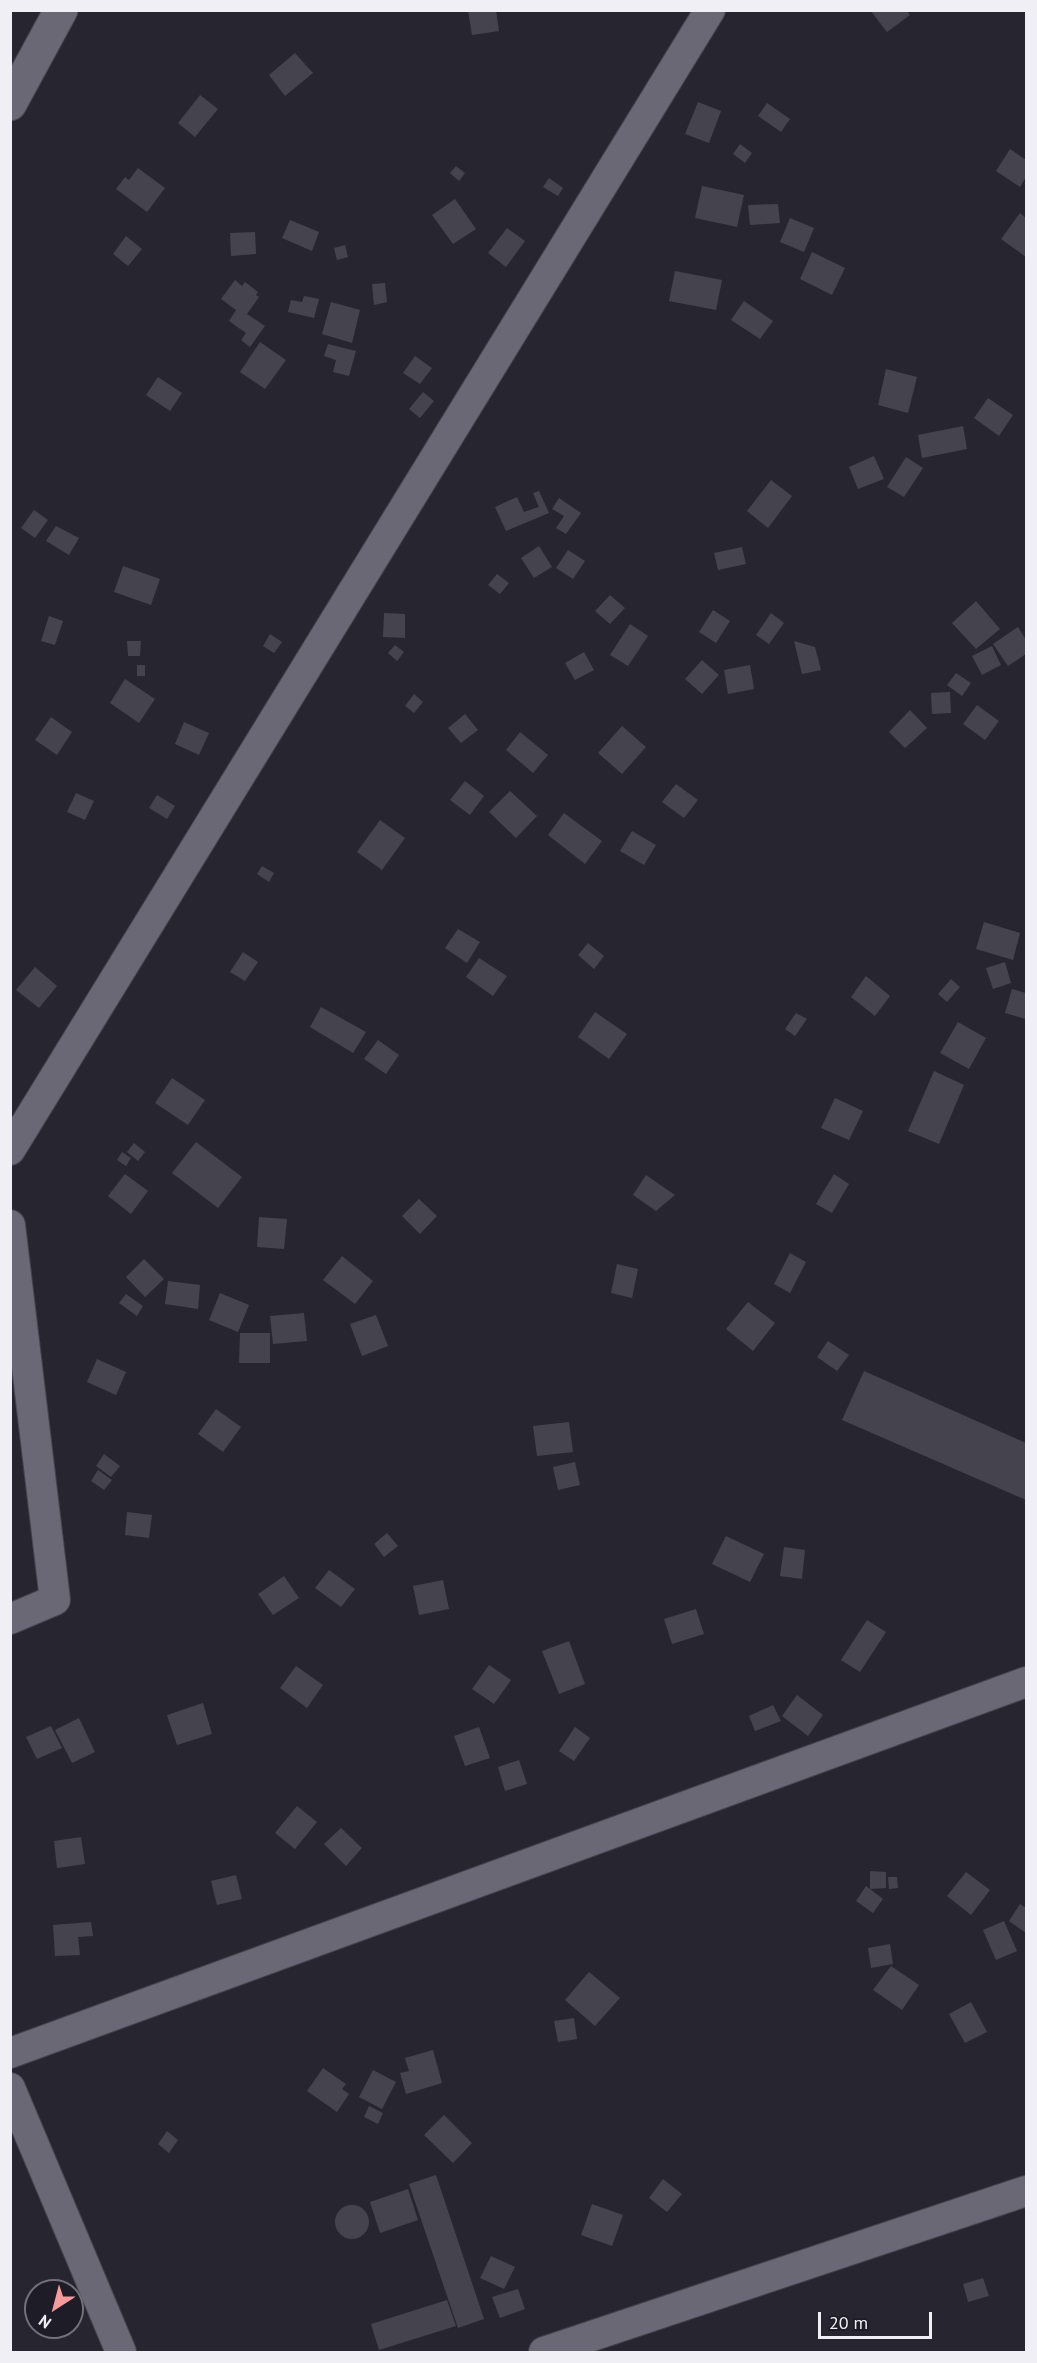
<!DOCTYPE html>
<style>
body{margin:0}
#map{position:relative;width:1037px;height:2363px;overflow:hidden;background:#272630;font-family:"PT Sans",sans-serif}
canvas{display:block}
.frame{position:absolute;inset:0;border:12px solid #f0eff6;pointer-events:none}
.north{position:absolute;left:24px;top:2279px;width:60px;height:60px;box-sizing:border-box;background:#1e1c26;border:2px solid #727079;border-radius:50%;rotate:216deg;font-size:16px;font-weight:700;line-height:24px;text-align:center;color:#f0eff6}
.north::after{content:'';display:block;margin:auto;width:21px;height:27px;background:#f59b9d;clip-path:polygon(50% 0,100% 100%,50% 72%,0 100%)}
.scale{position:absolute;left:818px;top:2312px;width:114px;height:27px;box-sizing:border-box;border:3px solid #f0eff6;border-top:0;padding-left:8px;font-size:18px;line-height:21px;white-space:nowrap;color:#f0eff6;-webkit-text-stroke:4px #1e1c26;paint-order:stroke}
</style>
<div id="map">
<canvas width="1037" height="2363"></canvas>
<div class="frame"></div>
<div class="north">N</div>
<div class="scale">20 m</div>
</div>
<script>
const ctx = document.querySelector('canvas').getContext('2d');
ctx.lineJoin = 'round';
function paint(path, color) {
  ctx.fillStyle = color;
  ctx.fill(path, 'evenodd');
}
function strokePath(path, color, width, dash) {
  ctx.strokeStyle = color;
  ctx.lineWidth = width;
  ctx.lineCap = dash ? 'butt' : 'round';
  ctx.setLineDash(dash || []);
  ctx.stroke(path);
}
paint(new Path2D(`
 M 468,10 L 496,10 L 499,31 L 472,35 Z
 M 870,10 L 906,10 L 910,15 L 887,32 Z
 M 295,53 L 313,73 L 285,96 L 269,75 Z
 M 200,95 L 218,109 L 195,137 L 178,123 Z
 M 698,102 L 721,111 L 709,143 L 685,134 Z
 M 767,103 L 790,119 L 781,132 L 758,116 Z
 M 740,144 L 752,153 L 745,163 L 733,154 Z
 M 1010,149 L 1026,160 L 1026,177 L 1020,187 L 996,171 Z
 M 456,166 L 465,173 L 459,181 L 450,173 Z
 M 138,168 L 165,188 L 147,212 L 116,189 L 125,177 L 129,180 Z
 M 549,178 L 563,188 L 558,196 L 543,187 Z
 M 702,186 L 744,195 L 737,227 L 695,218 Z
 M 455,199 L 476,229 L 453,244 L 432,215 Z
 M 778,204 L 780,223 L 750,225 L 748,205 Z
 M 1020,213 L 1026,218 L 1026,257 L 1001,239 Z
 M 790,218 L 814,228 L 804,252 L 780,242 Z
 M 290,220 L 319,232 L 312,251 L 282,238 Z
 M 507,228 L 525,241 L 506,267 L 488,253 Z
 M 255,232 L 256,254 L 231,256 L 230,233 Z
 M 126,236 L 142,249 L 128,266 L 113,254 Z
 M 345,245 L 348,257 L 337,260 L 334,248 Z
 M 812,252 L 845,268 L 832,295 L 800,279 Z
 M 675,271 L 722,280 L 716,310 L 669,301 Z
 M 235,280 L 242,286 L 245,282 L 258,292 L 256,295 L 259,297 L 247,314 L 265,326 L 250,347 L 241,340 L 246,333 L 229,321 L 236,310 L 221,299 Z
 M 385,283 L 387,302 L 374,305 L 372,284 Z
 M 304,296 L 319,299 L 314,318 L 288,312 L 291,300 L 302,302 Z
 M 744,301 L 773,321 L 760,339 L 731,320 Z
 M 331,302 L 360,310 L 352,343 L 322,334 Z
 M 260,342 L 286,360 L 265,389 L 240,372 Z
 M 328,344 L 356,351 L 349,376 L 333,372 L 336,360 L 324,356 Z
 M 415,356 L 432,368 L 420,384 L 403,373 Z
 M 886,369 L 917,377 L 908,413 L 878,405 Z
 M 158,377 L 182,393 L 170,411 L 146,395 Z
 M 423,392 L 434,401 L 420,418 L 409,409 Z
 M 988,398 L 1013,415 L 999,436 L 974,418 Z
 M 963,426 L 967,449 L 922,458 L 918,435 Z
 M 874,456 L 884,479 L 858,489 L 849,467 Z
 M 906,457 L 923,468 L 904,497 L 887,487 Z
 M 771,480 L 792,496 L 768,528 L 747,511 Z
 M 539,491 L 549,513 L 506,531 L 495,507 L 517,497 L 524,512 L 539,507 L 533,493 Z
 M 559,498 L 581,513 L 566,534 L 556,528 L 564,516 L 552,509 Z
 M 34,510 L 48,520 L 35,538 L 21,528 Z
 M 56,526 L 79,538 L 69,555 L 46,541 Z
 M 539,546 L 552,567 L 534,578 L 521,558 Z
 M 742,547 L 746,564 L 718,570 L 714,553 Z
 M 568,550 L 585,561 L 573,579 L 556,568 Z
 M 123,566 L 160,579 L 151,605 L 114,592 Z
 M 497,574 L 509,583 L 500,594 L 488,585 Z
 M 610,595 L 625,608 L 610,624 L 595,611 Z
 M 976,601 L 1000,629 L 976,649 L 952,623 Z
 M 713,610 L 730,621 L 716,643 L 699,632 Z
 M 384,613 L 405,614 L 405,638 L 383,637 Z
 M 771,613 L 784,623 L 769,644 L 756,635 Z
 M 49,616 L 63,621 L 55,645 L 41,641 Z
 M 630,624 L 648,636 L 628,666 L 610,655 Z
 M 1018,627 L 1026,640 L 1026,654 L 1008,666 L 993,644 Z
 M 270,634 L 282,642 L 274,653 L 263,646 Z
 M 127,641 L 141,641 L 140,656 L 128,656 Z
 M 794,641 L 815,647 L 821,670 L 802,674 Z
 M 395,645 L 404,652 L 397,661 L 388,653 Z
 M 992,646 L 1001,665 L 982,675 L 972,656 Z
 M 584,652 L 594,670 L 575,680 L 565,663 Z
 M 702,660 L 719,675 L 702,694 L 685,679 Z
 M 137,665 L 145,665 L 145,676 L 137,676 Z
 M 750,665 L 754,689 L 728,694 L 724,670 Z
 M 956,673 L 971,683 L 962,696 L 947,685 Z
 M 125,679 L 155,699 L 139,723 L 110,703 Z
 M 950,692 L 951,713 L 932,714 L 931,693 Z
 M 414,694 L 423,702 L 414,713 L 405,706 Z
 M 977,705 L 999,721 L 985,740 L 963,724 Z
 M 910,710 L 927,728 L 905,748 L 889,732 Z
 M 465,714 L 478,730 L 461,743 L 448,728 Z
 M 51,717 L 72,732 L 57,755 L 35,740 Z
 M 184,722 L 209,733 L 199,755 L 175,744 Z
 M 622,726 L 646,747 L 622,774 L 598,753 Z
 M 520,732 L 548,755 L 533,773 L 506,750 Z
 M 465,781 L 484,796 L 470,815 L 450,800 Z
 M 676,784 L 698,800 L 684,818 L 662,802 Z
 M 510,791 L 537,816 L 516,838 L 489,812 Z
 M 76,793 L 94,801 L 85,820 L 67,812 Z
 M 157,795 L 175,806 L 167,819 L 149,808 Z
 M 564,813 L 602,841 L 585,864 L 548,835 Z
 M 380,820 L 405,838 L 382,870 L 357,852 Z
 M 632,831 L 656,845 L 644,865 L 620,851 Z
 M 262,866 L 274,873 L 269,882 L 257,874 Z
 M 984,922 L 1020,933 L 1013,960 L 976,949 Z
 M 458,929 L 480,942 L 467,963 L 445,948 Z
 M 588,943 L 604,956 L 594,969 L 578,955 Z
 M 243,952 L 258,962 L 245,981 L 230,972 Z
 M 479,958 L 507,976 L 493,996 L 466,977 Z
 M 1005,962 L 1011,983 L 993,989 L 986,968 Z
 M 35,967 L 57,986 L 39,1008 L 16,990 Z
 M 866,976 L 890,996 L 875,1016 L 851,997 Z
 M 951,979 L 960,987 L 947,1002 L 938,994 Z
 M 1012,989 L 1026,993 L 1026,1019 L 1005,1013 Z
 M 321,1007 L 366,1032 L 353,1053 L 310,1027 Z
 M 595,1012 L 627,1034 L 609,1059 L 578,1037 Z
 M 796,1013 L 807,1019 L 795,1036 L 785,1029 Z
 M 958,1022 L 986,1038 L 969,1069 L 940,1053 Z
 M 378,1040 L 399,1055 L 386,1074 L 364,1059 Z
 M 934,1071 L 964,1085 L 939,1144 L 908,1131 Z
 M 172,1078 L 205,1100 L 188,1125 L 155,1103 Z
 M 835,1098 L 863,1111 L 849,1140 L 821,1128 Z
 M 196,1142 L 242,1177 L 218,1208 L 172,1173 Z
 M 134,1143 L 145,1152 L 138,1161 L 127,1152 Z
 M 122,1152 L 131,1158 L 126,1166 L 117,1160 Z
 M 125,1174 L 148,1191 L 131,1214 L 108,1196 Z
 M 834,1174 L 849,1184 L 832,1213 L 816,1204 Z
 M 646,1175 L 675,1195 L 656,1211 L 633,1195 Z
 M 419,1199 L 437,1216 L 420,1234 L 402,1216 Z
 M 259,1217 L 287,1219 L 284,1249 L 257,1247 Z
 M 790,1253 L 806,1262 L 790,1293 L 774,1284 Z
 M 342,1256 L 373,1281 L 355,1304 L 323,1280 Z
 M 144,1259 L 164,1279 L 145,1297 L 126,1277 Z
 M 617,1264 L 638,1269 L 632,1298 L 611,1293 Z
 M 168,1281 L 200,1285 L 198,1309 L 165,1304 Z
 M 220,1293 L 249,1305 L 238,1332 L 209,1320 Z
 M 126,1294 L 143,1306 L 137,1316 L 119,1303 Z
 M 748,1302 L 775,1323 L 753,1351 L 726,1329 Z
 M 304,1313 L 307,1341 L 273,1344 L 270,1316 Z
 M 376,1315 L 388,1346 L 362,1356 L 350,1324 Z
 M 240,1333 L 270,1333 L 270,1363 L 239,1363 Z
 M 828,1341 L 849,1355 L 837,1371 L 817,1357 Z
 M 97,1359 L 126,1372 L 116,1395 L 87,1382 Z
 M 864,1371 L 1026,1443 L 1026,1500 L 842,1420 Z
 M 216,1409 L 241,1427 L 223,1452 L 198,1434 Z
 M 569,1422 L 573,1452 L 537,1456 L 533,1426 Z
 M 104,1454 L 120,1466 L 111,1477 L 96,1466 Z
 M 575,1462 L 580,1485 L 558,1490 L 553,1467 Z
 M 98,1470 L 112,1480 L 104,1490 L 91,1481 Z
 M 127,1512 L 152,1515 L 149,1538 L 125,1535 Z
 M 387,1533 L 398,1546 L 384,1557 L 374,1544 Z
 M 726,1536 L 764,1554 L 750,1582 L 712,1564 Z
 M 784,1547 L 805,1550 L 802,1579 L 780,1576 Z
 M 329,1570 L 355,1589 L 341,1607 L 315,1588 Z
 M 284,1576 L 299,1598 L 273,1615 L 258,1594 Z
 M 443,1580 L 449,1609 L 419,1615 L 413,1586 Z
 M 696,1609 L 704,1634 L 672,1644 L 664,1619 Z
 M 867,1620 L 886,1632 L 860,1672 L 841,1660 Z
 M 569,1641 L 585,1684 L 559,1694 L 542,1651 Z
 M 489,1665 L 511,1680 L 494,1704 L 472,1689 Z
 M 296,1666 L 323,1685 L 307,1708 L 280,1688 Z
 M 797,1695 L 823,1715 L 808,1736 L 782,1716 Z
 M 203,1703 L 212,1734 L 177,1745 L 167,1715 Z
 M 773,1705 L 781,1721 L 755,1731 L 749,1716 Z
 M 79,1718 L 95,1752 L 72,1763 L 55,1730 Z
 M 51,1726 L 62,1748 L 37,1759 L 26,1737 Z
 M 479,1727 L 490,1758 L 465,1766 L 454,1736 Z
 M 575,1727 L 590,1738 L 574,1761 L 559,1751 Z
 M 519,1760 L 527,1784 L 505,1791 L 498,1767 Z
 M 297,1806 L 317,1822 L 295,1849 L 275,1833 Z
 M 341,1828 L 362,1848 L 346,1866 L 324,1844 Z
 M 81,1837 L 85,1864 L 57,1868 L 54,1841 Z
 M 870,1871 L 886,1872 L 886,1888 L 870,1889 Z
 M 966,1872 L 990,1890 L 971,1915 L 947,1896 Z
 M 236,1875 L 242,1899 L 217,1905 L 211,1881 Z
 M 888,1877 L 897,1877 L 898,1888 L 889,1889 Z
 M 866,1886 L 883,1899 L 873,1913 L 856,1901 Z
 M 1020,1904 L 1026,1908 L 1026,1933 L 1009,1921 Z
 M 1004,1921 L 1017,1951 L 996,1960 L 983,1930 Z
 M 91,1922 L 93,1936 L 78,1937 L 80,1955 L 55,1956 L 53,1925 Z
 M 890,1944 L 893,1964 L 871,1968 L 868,1948 Z
 M 891,1966 L 919,1985 L 902,2010 L 873,1990 Z
 M 589,1972 L 620,1998 L 595,2026 L 565,2000 Z
 M 971,2002 L 987,2032 L 965,2043 L 949,2014 Z
 M 574,2018 L 577,2039 L 558,2042 L 554,2021 Z
 M 433,2050 L 442,2083 L 406,2094 L 400,2073 L 409,2071 L 405,2058 Z
 M 323,2068 L 346,2084 L 342,2089 L 349,2094 L 337,2112 L 307,2091 Z
 M 373,2070 L 396,2082 L 382,2109 L 359,2097 Z
 M 369,2106 L 383,2113 L 378,2124 L 364,2117 Z
 M 444,2115 L 472,2143 L 453,2163 L 424,2135 Z
 M 167,2131 L 178,2140 L 169,2153 L 158,2144 Z
 M 436,2175 L 484,2319 L 458,2328 L 409,2184 Z
 M 663,2179 L 682,2194 L 667,2212 L 649,2198 Z
 M 408,2189 L 418,2220 L 380,2233 L 370,2202 Z
 M 592,2204 L 623,2215 L 612,2246 L 581,2235 Z
 M335 2222a17 17 0 1 1 34 0a17 17 0 1 1-34 0Z
 M 491,2256 L 515,2267 L 504,2289 L 480,2278 Z
 M 983,2278 L 989,2296 L 968,2302 L 963,2284 Z
 M 518,2289 L 525,2309 L 500,2318 L 492,2297 Z
 M 447,2300 L 456,2326 L 379,2350 L 371,2324 Z`), '#45434e');
const minor = new Path2D(`
 M 10,1150 L 710,10
 M 10,1225 L 55,1600 L 10,1619
 M 10,2053 L 1026,1682
 M 10,2088 L 121,2352
 M 544,2352 L 1026,2191`);
const tertiary = new Path2D(`
 M 10,104 L 61,10`);
strokePath(minor, '#46454d', 32);
strokePath(tertiary, '#46454d', 35);
strokePath(minor, '#6a6875', 30);
strokePath(tertiary, '#6a6875', 33);
</script>
